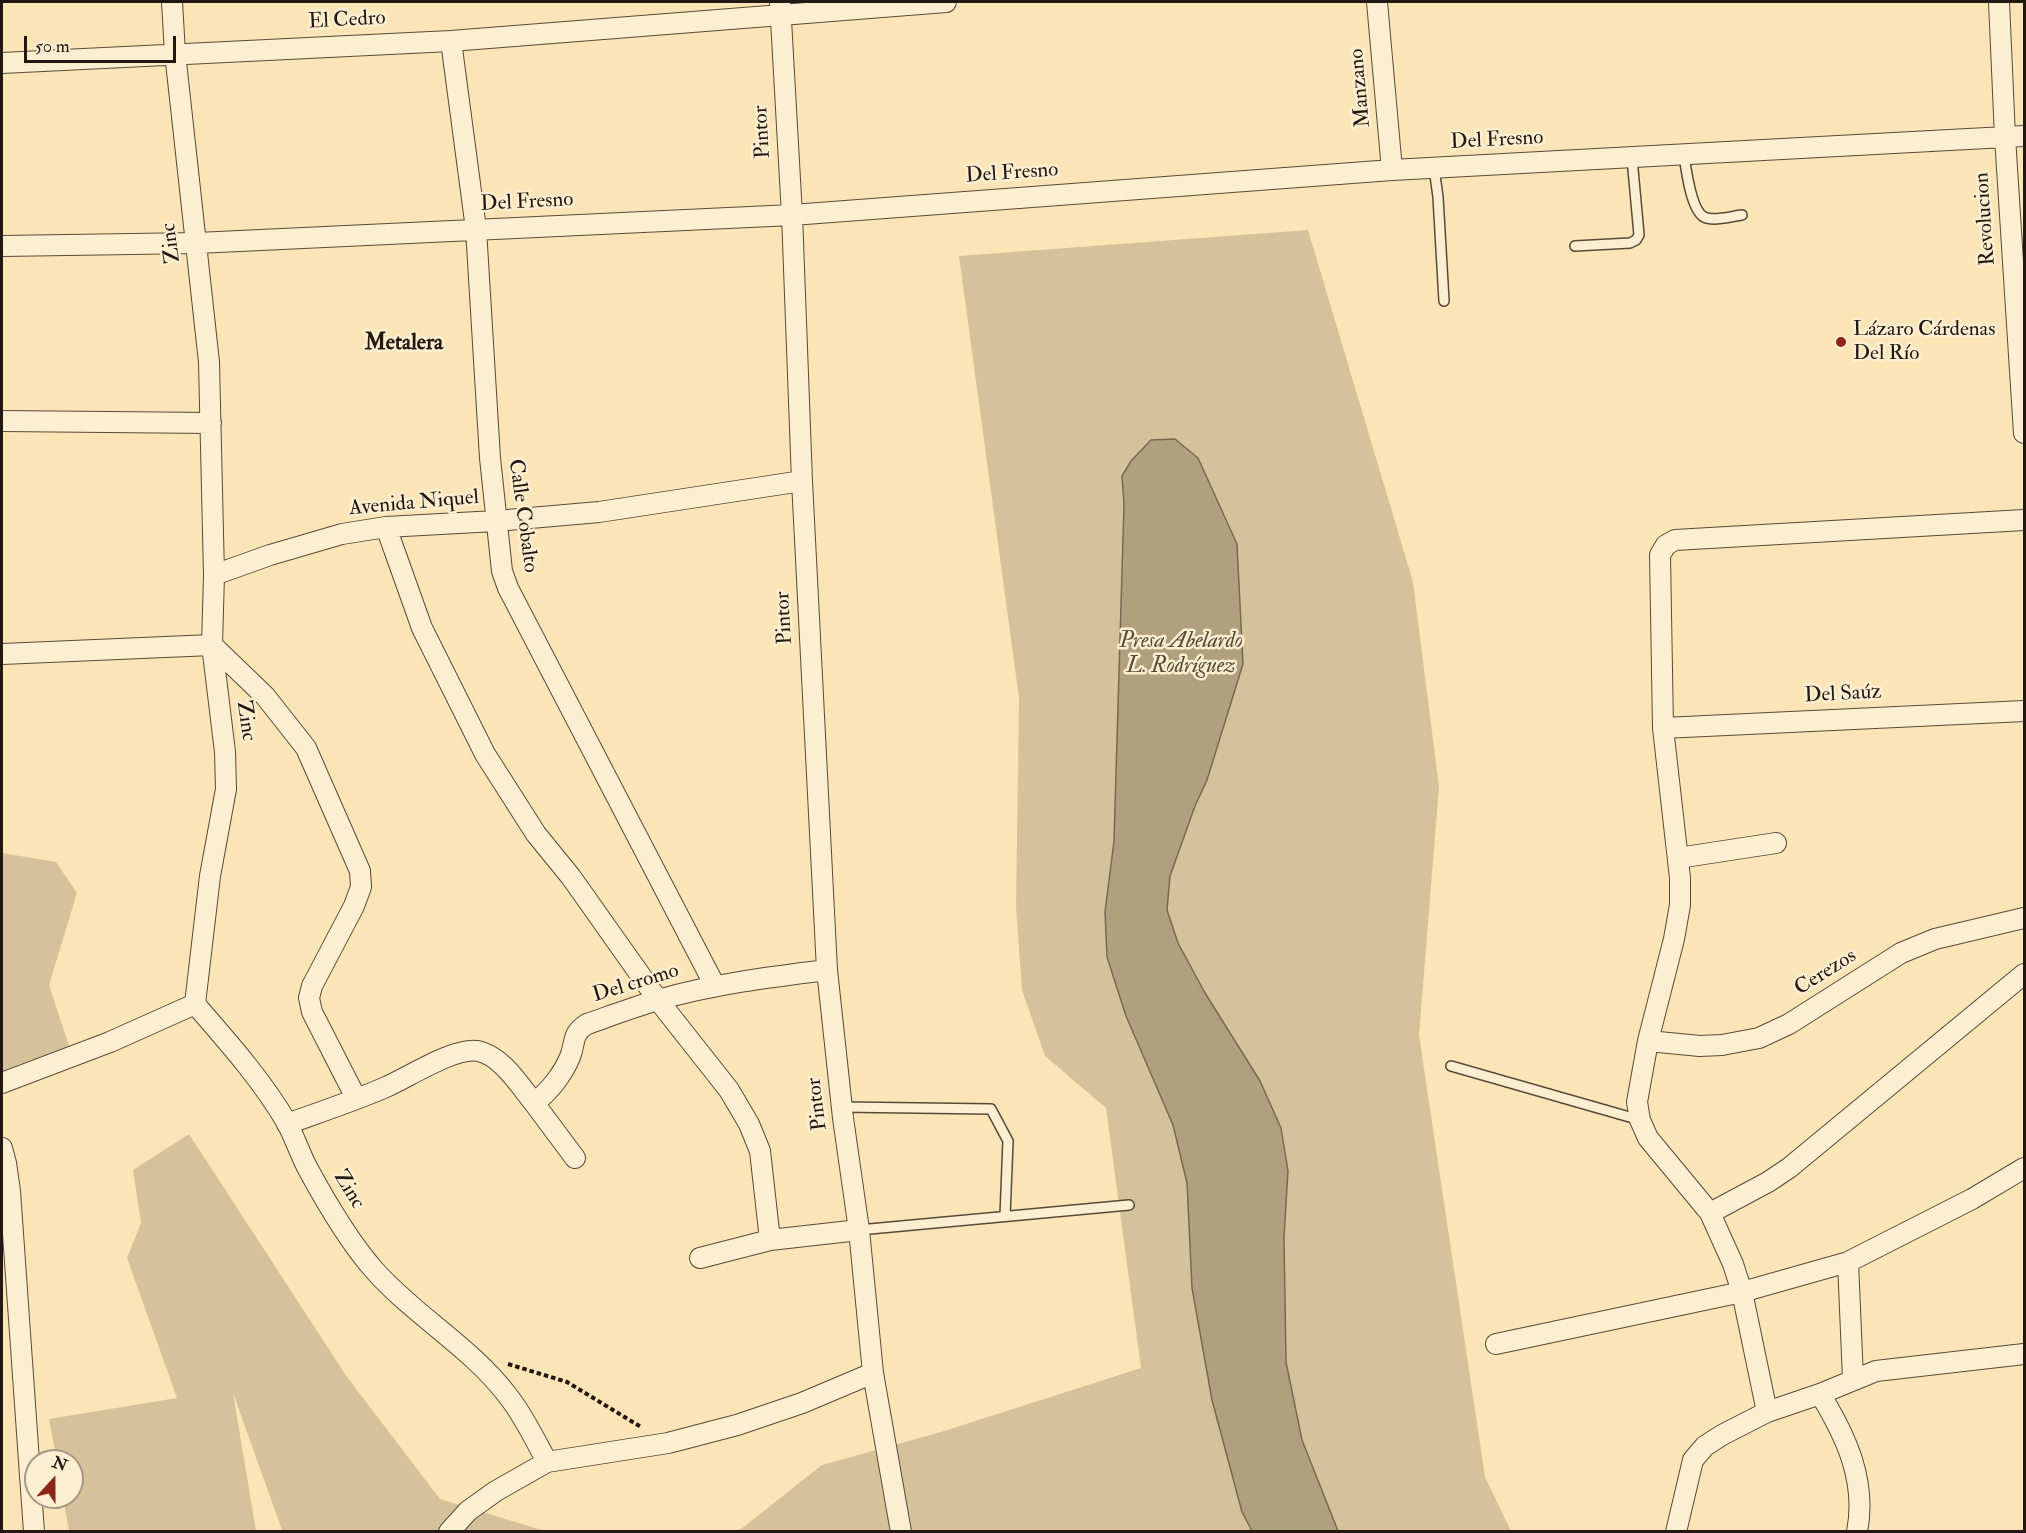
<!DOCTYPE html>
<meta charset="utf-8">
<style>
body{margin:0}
#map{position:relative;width:2026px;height:1533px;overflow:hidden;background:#fbe5b6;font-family:"IM FELL Double Pica",serif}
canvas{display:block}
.frame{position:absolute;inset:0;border:3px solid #221711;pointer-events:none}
.north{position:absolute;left:24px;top:1449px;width:60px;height:60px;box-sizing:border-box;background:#fceed0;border:2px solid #a59884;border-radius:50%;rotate:21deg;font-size:16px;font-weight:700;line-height:24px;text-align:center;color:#221711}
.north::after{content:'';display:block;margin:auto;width:21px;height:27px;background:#8f2418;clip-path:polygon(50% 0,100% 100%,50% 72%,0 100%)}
.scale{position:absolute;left:24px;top:36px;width:152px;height:27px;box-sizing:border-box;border:3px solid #221711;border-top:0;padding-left:8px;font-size:18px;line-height:21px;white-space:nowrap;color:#221711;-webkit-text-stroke:4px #fceed0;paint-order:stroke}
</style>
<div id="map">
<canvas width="2026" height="1533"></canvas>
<div class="frame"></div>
<div class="north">N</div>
<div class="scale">50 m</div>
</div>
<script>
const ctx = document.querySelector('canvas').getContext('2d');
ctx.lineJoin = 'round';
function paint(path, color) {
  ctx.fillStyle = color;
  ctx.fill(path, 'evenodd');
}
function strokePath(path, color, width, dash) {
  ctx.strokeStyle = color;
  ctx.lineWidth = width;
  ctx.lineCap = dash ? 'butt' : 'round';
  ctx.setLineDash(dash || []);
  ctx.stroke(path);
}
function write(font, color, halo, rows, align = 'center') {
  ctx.font = font + ' "IM FELL Double Pica",serif';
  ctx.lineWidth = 5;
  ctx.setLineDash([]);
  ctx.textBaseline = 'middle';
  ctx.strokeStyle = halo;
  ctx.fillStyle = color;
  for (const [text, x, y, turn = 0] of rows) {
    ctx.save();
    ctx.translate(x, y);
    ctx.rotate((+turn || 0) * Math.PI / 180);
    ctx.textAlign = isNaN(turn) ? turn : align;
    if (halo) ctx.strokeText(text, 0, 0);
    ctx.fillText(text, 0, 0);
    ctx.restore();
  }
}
paint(new Path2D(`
 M 1308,230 L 1413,582 L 1439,787 L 1419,1035 L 1485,1477 L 1511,1531 L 728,1532 L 741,1529 L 822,1465 L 941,1432 L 1141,1368 L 1106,1108 L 1045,1056 L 1022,990 L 1016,907 L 1019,698 L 959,256 Z
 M 2,853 L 56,862 L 77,893 L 49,985 L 70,1049 L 2,1076 Z
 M 189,1134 L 347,1377 L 440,1499 L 545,1531 L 284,1531 L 282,1530 L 233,1393 L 256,1531 L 69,1531 L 63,1497 L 72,1497 L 72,1461 L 57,1461 L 49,1419 L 177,1398 L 127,1258 L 141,1223 L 133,1170 Z`), '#d6c29a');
const water = new Path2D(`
 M 1175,439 L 1198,458 L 1237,544 L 1243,664 L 1207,780 L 1195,806 L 1170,876 L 1167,910 L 1178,943 L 1205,993 L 1260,1081 L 1281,1128 L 1288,1171 L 1284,1237 L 1286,1362 L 1302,1440 L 1338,1531 L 1252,1531 L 1242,1512 L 1212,1400 L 1192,1288 L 1187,1183 L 1173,1125 L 1126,1016 L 1107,957 L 1105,912 L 1114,841 L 1124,504 L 1122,476 L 1131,461 L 1151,440 Z`);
paint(water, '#b19f7e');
strokePath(water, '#786952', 1.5);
const service = new Path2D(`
 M 1684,155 C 1686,169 1691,210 1704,217 C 1713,222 1732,216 1742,215
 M 1434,168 L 1438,197 L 1444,301
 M 1575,246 L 1630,243 L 1636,240 L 1639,235 L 1632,158
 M 1451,1066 L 1640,1120
 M 842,1107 L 991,1109 L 1008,1141 L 1005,1216
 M 859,1230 L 1129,1205`);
const minor = new Path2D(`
 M 172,2 L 175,53 L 209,362 L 214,575 L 212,645 L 225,752 L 226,789 L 210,876 L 195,1004 C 228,1042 262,1080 287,1123 C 295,1138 300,1154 308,1169 C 327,1204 349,1242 375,1271 C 415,1316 472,1348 508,1396 C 524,1416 535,1440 547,1462
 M 1377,2 L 1392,170
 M 1999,2 L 2005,137 L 2024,433
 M 451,41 L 476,229 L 490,458 L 502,571 L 508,588 L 715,986
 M 2,63 L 451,41 L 946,2
 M 2,246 L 197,243 L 792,215 L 1392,170 L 2024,136
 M 2,421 L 211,423
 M 386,527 L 422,628 L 485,754 L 536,834 L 571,877 L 658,1000 L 729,1090 L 749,1124 L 760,1151 L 770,1240 L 859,1230
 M 214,575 L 270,555 L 342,534 L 386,527 L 496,521 L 599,512 L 802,481
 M 2,654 L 212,645 L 265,696 L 306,748 L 360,871 L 361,887 L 354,906 L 312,986 L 309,998 L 312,1012 L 356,1098
 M 1663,728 L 2024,711
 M 1678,858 L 1776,843
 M 1648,1041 L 1700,1046 L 1722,1045 L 1759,1038 L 1789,1024 L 1901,953 L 1935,939 L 2024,918
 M 2,1083 L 110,1042 L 195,1004
 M 534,1103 L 575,1158
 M 287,1124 C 320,1112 354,1101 386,1087 C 409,1077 454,1047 478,1051 C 501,1055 521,1087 534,1103 C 549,1092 563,1074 570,1057 C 576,1042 571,1034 587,1024 C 610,1016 634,1007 658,1000 C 713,984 770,977 827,970
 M 2,1148 L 6,1163 L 10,1191 L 34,1532
 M 1710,1213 L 1768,1182 L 1789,1168 L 2024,974
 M 700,1258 L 770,1240
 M 1848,1262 L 1853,1379
 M 1496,1344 L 1742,1292 L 1848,1262 L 1972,1199 L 2024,1168
 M 873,1373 L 901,1532
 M 1820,1394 C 1846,1436 1867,1481 1857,1532
 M 1767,1412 L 1742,1292 L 1733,1264 L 1710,1213 L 1648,1138 L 1640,1120 L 1637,1102 L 1648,1041 L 1674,939 L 1680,905 L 1680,878 L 1663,728 L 1660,555 L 1666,545 L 1675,540 L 2024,520
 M 449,1532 L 468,1511 L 496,1491 L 547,1462 L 668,1443 L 737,1425 L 802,1403 L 873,1373 L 859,1230 L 843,1118 L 827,970 L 802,481 L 792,215 L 780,2
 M 1676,1532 L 1693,1460 L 1705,1446 L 1722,1435 L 1767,1412 L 1820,1394 L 1876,1371 L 2024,1354`);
strokePath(service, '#584a3a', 12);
strokePath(minor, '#584a3a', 22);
strokePath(new Path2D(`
 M 508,1364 L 567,1382 L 641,1427`), '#221711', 4, [4.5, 3]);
strokePath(service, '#fceed0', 9);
strokePath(minor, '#fceed0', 20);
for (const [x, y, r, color] of [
 [1841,342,6,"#8f2418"]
]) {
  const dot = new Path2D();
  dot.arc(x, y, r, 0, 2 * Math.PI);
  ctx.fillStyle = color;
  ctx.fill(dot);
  strokePath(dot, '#fceed0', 2);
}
write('21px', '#221711', '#fceed0', [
 ["El Cedro",347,21,-3],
 ["Manzano",1361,88,-95],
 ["Pintor",763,132,-93],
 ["Del Fresno",1497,141,-3],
 ["Del Fresno",1012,174,-4],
 ["Del Fresno",527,203,-3],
 ["Revolucion",1986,219,-94],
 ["Zinc",172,243,-97],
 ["Avenida Niquel",414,504,-5],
 ["Calle Cobalto",522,516,82],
 ["Pintor",785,618,-93],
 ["Del Saúz",1843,695,-3],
 ["Zinc",245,721,82],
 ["Cerezos",1826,973,-32],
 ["Del cromo",636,984,-17],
 ["Pintor",818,1104,-97],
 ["Zinc",348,1190,59]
]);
write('21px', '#221711', '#fceed0', [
 ["Lázaro Cárdenas",1853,330],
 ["Del Río",1853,354]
], 'left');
write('bold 22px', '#221711', '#fceed0', [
 ["Metalera",404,344]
]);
write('italic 22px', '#5b4d3d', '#fceed0', [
 ["Presa Abelardo",1181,642],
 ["L. Rodríguez",1181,667]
]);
</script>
